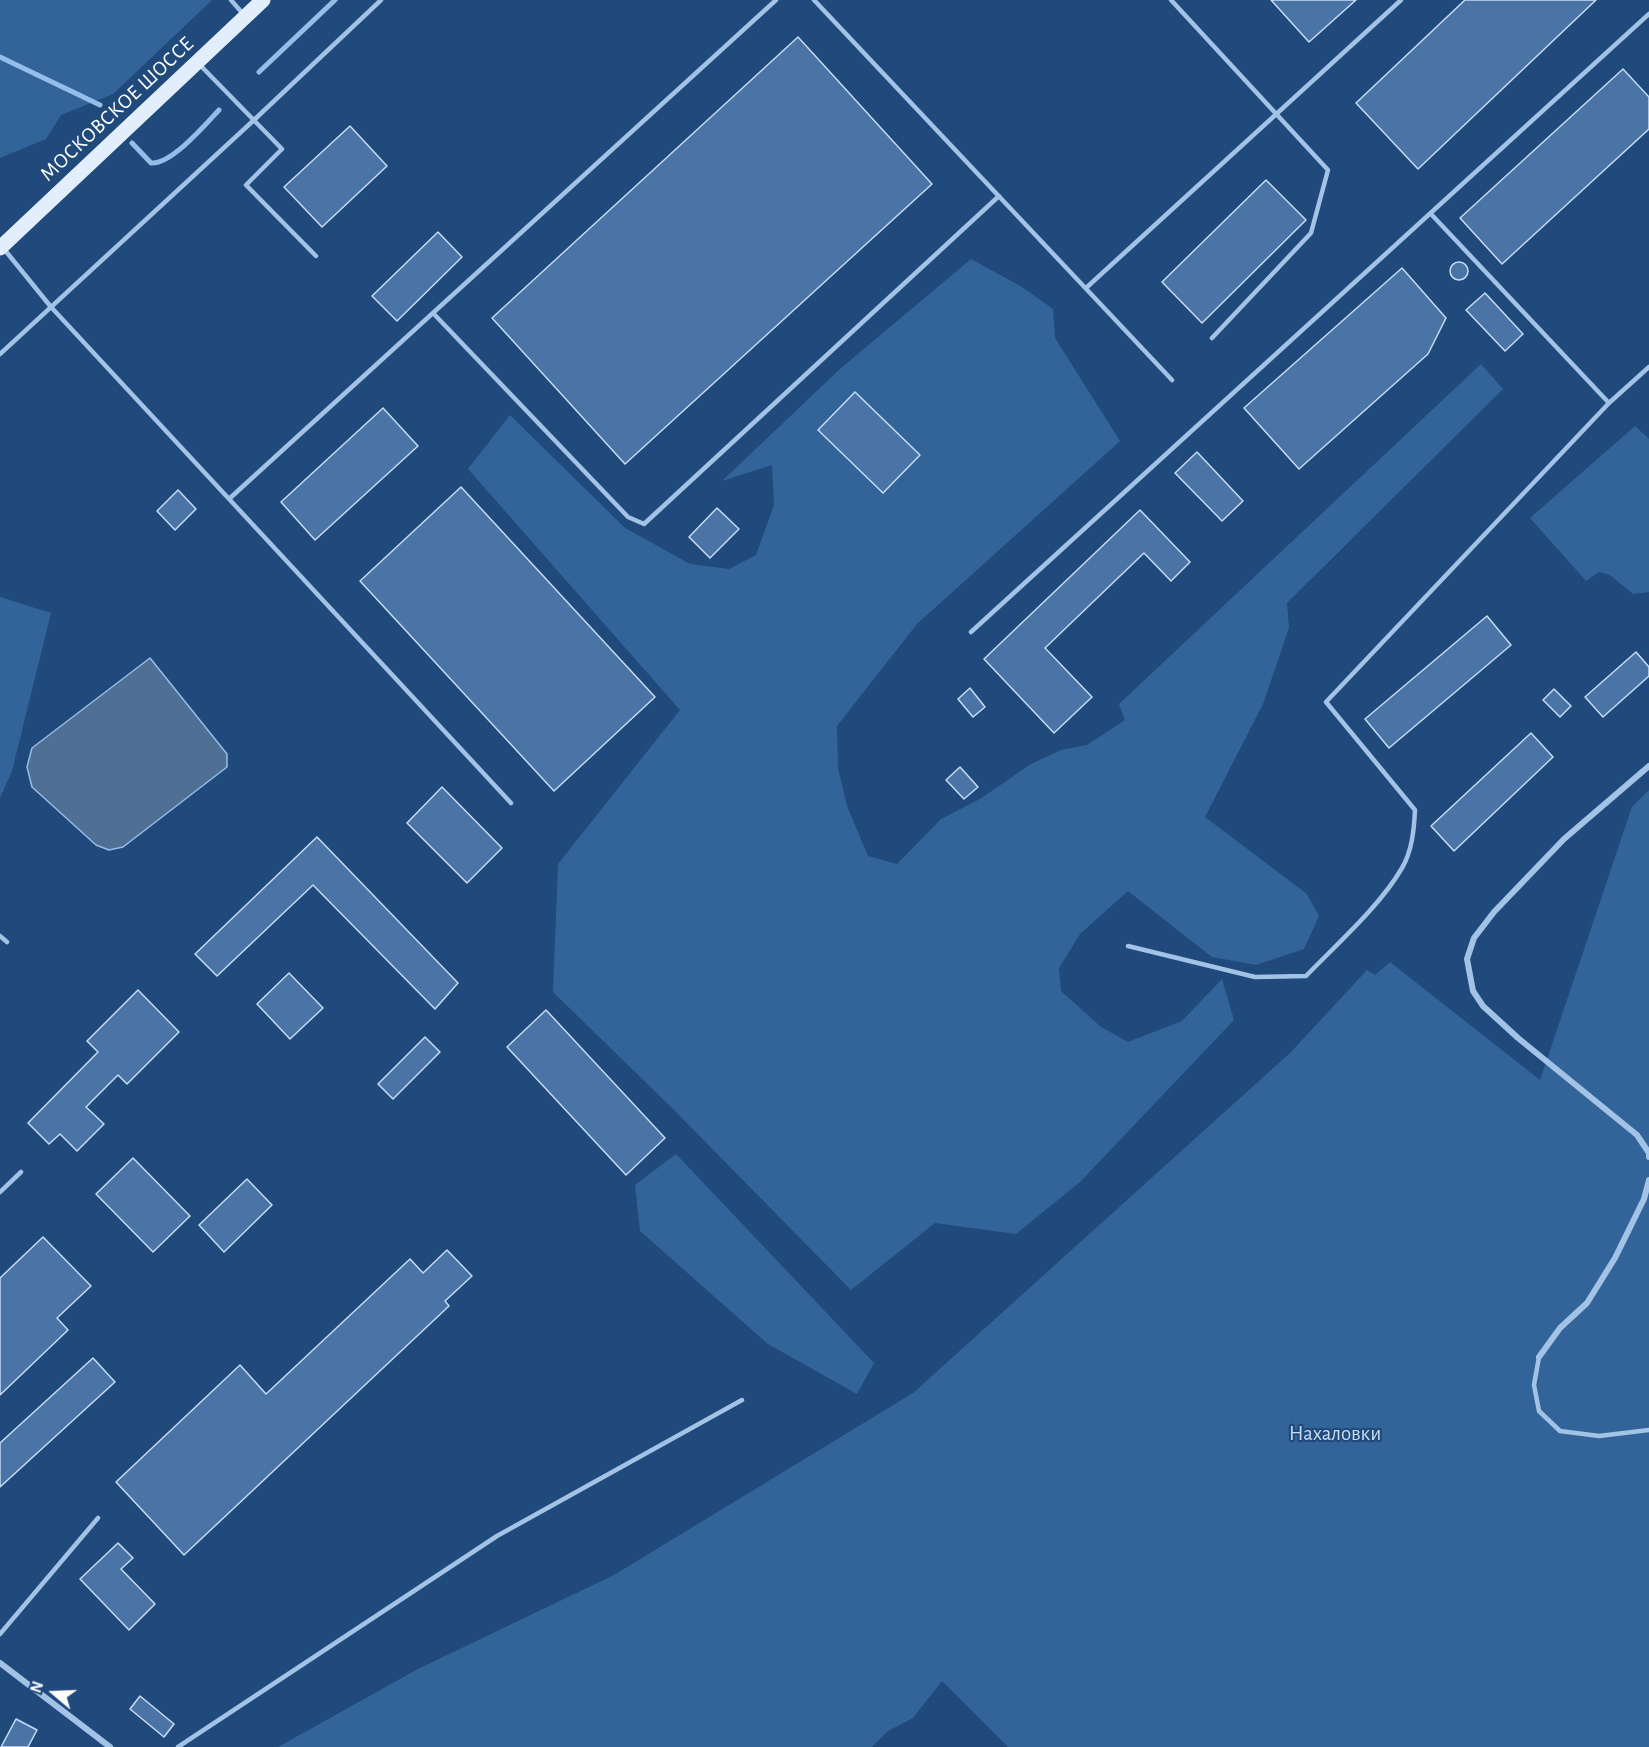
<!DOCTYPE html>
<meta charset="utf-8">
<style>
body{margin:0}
#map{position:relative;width:1649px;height:1747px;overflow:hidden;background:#204a7b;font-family:"Alegreya Sans",sans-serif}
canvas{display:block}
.north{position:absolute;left:24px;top:1663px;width:60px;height:60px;-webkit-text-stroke:4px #204a7b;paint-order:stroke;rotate:289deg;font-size:16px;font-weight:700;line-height:24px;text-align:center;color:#fff}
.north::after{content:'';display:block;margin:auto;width:21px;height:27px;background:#fff;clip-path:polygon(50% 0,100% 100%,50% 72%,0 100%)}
</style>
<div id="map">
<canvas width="1649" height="1747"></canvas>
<div class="north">N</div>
</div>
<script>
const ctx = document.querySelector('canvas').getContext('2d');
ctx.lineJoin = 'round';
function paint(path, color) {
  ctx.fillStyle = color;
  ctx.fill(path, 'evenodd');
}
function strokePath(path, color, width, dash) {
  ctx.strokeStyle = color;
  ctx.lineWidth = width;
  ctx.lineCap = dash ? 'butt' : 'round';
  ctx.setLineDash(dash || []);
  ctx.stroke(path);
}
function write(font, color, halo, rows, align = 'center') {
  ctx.font = font + ' "Alegreya Sans",sans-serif';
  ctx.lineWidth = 4.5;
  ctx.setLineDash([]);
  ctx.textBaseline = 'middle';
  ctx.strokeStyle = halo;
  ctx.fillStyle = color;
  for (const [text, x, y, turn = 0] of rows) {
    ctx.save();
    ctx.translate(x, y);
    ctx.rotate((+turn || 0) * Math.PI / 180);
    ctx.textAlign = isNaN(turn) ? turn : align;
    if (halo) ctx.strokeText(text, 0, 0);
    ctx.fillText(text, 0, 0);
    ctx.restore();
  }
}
paint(new Path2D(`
 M 0,0 L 212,0 L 113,94 L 61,115 L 46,139 L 0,158 Z
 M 971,259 L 1022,287 L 1053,309 L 1055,338 L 1120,441 L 917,624 L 837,726 L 838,768 L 847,806 L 868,856 L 897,864 L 941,819 L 980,799 L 1031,764 L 1061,750 L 1087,745 L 1125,720 L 1119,704 L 1481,364 L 1503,389 L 1287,603 L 1289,628 L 1263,704 L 1205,817 L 1307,894 L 1319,916 L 1304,949 L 1256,965 L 1212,957 L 1128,891 L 1080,934 L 1059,968 L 1061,991 L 1101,1027 L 1128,1042 L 1182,1021 L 1222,979 L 1234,1020 L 1080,1182 L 1016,1234 L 935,1223 L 851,1290 L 672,1108 L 553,992 L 558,864 L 680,710 L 468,469 L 510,415 L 625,528 L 690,564 L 729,569 L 756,555 L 774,505 L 772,465 L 722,481 L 840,369 Z
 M 1635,426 L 1649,439 L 1649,592 L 1633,594 L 1610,575 L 1599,572 L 1586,581 L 1530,518 Z
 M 0,597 L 51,613 L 12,771 L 0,798 Z
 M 1649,790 L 1649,1747 L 1008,1747 L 942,1681 L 913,1718 L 888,1731 L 872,1747 L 278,1747 L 418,1669 L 614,1575 L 913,1393 L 1290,1053 L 1367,970 L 1375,975 L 1390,962 L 1540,1080 L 1632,807 Z
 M 676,1154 L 874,1363 L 857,1394 L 768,1344 L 640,1231 L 635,1185 Z`), '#336499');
const water = new Path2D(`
 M 150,658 L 227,754 L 227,767 L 123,847 L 109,850 L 96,845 L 32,787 L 27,767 L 32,748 Z`);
paint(water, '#506f94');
strokePath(water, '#96bde7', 1.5);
strokePath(new Path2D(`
 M 0,57 L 100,105
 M 259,72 L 335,0
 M 132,143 L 151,163 C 171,165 205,125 219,110`), '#96bde7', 5);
const building = new Path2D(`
 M 1271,0 L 1356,0 L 1309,42 Z
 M 1465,0 L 1596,0 L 1418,169 L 1356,103 Z
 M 798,37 L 932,184 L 625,464 L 492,318 Z
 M 1623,69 L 1649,97 L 1649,129 L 1502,264 L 1460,218 Z
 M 350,126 L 387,166 L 322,227 L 284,187 Z
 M 1266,180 L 1306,220 L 1202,323 L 1162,282 Z
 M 438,232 L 462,257 L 397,321 L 372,296 Z
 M1450 271a9 9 0 1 1 18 0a9 9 0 1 1-18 0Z
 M 1402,268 L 1446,318 L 1428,354 L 1299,469 L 1244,408 Z
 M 1485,293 L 1523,334 L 1505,351 L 1466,310 Z
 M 855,392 L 920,455 L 883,493 L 818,430 Z
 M 383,408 L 418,446 L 315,540 L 281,502 Z
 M 1197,452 L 1243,501 L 1222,521 L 1175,473 Z
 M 461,487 L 655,697 L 554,791 L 360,581 Z
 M 178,490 L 196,509 L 175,530 L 157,511 Z
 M 717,508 L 739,529 L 710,558 L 689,537 Z
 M 1140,510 L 1190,562 L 1171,581 L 1144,553 L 1045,648 L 1092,697 L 1054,733 L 984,659 Z
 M 1487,616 L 1511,645 L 1389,748 L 1365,719 Z
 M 1636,652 L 1649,667 L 1649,676 L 1603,717 L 1585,697 Z
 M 970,688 L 985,707 L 973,717 L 958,699 Z
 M 1554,689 L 1571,706 L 1560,717 L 1543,700 Z
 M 1531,733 L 1553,757 L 1454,851 L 1431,826 Z
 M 960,767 L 978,787 L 964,799 L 946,780 Z
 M 442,787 L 502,848 L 467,883 L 407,823 Z
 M 317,837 L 458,983 L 435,1009 L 313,885 L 217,976 L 195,954 Z
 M 289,973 L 323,1008 L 290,1039 L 257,1004 Z
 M 138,990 L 179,1032 L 127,1084 L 118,1075 L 86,1107 L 104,1124 L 77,1151 L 60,1134 L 49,1144 L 28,1123 L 98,1052 L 87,1041 Z
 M 546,1010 L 665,1138 L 626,1175 L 507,1047 Z
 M 425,1037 L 440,1052 L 393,1099 L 378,1084 Z
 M 133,1158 L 190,1216 L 153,1252 L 96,1194 Z
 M 247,1179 L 272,1205 L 224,1252 L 199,1225 Z
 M 43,1237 L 91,1286 L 57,1318 L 68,1330 L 0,1395 L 0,1278 Z
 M 447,1250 L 472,1276 L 445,1301 L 449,1306 L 184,1555 L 116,1482 L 240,1365 L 266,1394 L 410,1259 L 423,1273 Z
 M 93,1358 L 115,1382 L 0,1487 L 0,1443 Z
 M 118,1543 L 133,1558 L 121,1569 L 155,1604 L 129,1630 L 80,1579 Z
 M 140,1696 L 174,1724 L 164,1737 L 130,1709 Z
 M 16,1719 L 37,1730 L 28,1747 L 1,1747 Z`);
paint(building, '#4974a5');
strokePath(building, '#c6dcf5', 1.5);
strokePath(new Path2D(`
 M 231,0 L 244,15
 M 814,0 L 1172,380
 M 1171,0 L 1328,170 L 1311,233 L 1212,338
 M 199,64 L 282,149 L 246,185 L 316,256
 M 1431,214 L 1609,403
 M 4,249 L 51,307 L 511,803
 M 1086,288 L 1401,0
 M 433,313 L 628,517 L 644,524 L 999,196
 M 0,354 L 254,120 L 381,0
 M 229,499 L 776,0
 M 971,632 L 1649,14
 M 0,936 L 7,942
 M 1128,946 L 1255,977 L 1306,976 C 1337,944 1380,906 1402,868 C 1412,851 1414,830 1415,810 L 1326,702 L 1609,403 L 1649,367
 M 0,1192 L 21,1172
 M 1539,1357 L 1534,1385 L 1539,1411 L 1560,1431 L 1599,1436 L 1649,1430
 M 0,1634 L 98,1518
 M 178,1747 L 497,1536 L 742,1400`), '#a2c2e6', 4.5);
strokePath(new Path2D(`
 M 1649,766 L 1564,839 L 1494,912 L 1474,938 L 1467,959 L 1473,991 L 1483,1006 L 1518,1038 L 1637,1135 L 1649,1153 L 1649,1157
 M 1539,1357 L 1560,1328 L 1587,1303 L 1615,1258 L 1644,1199 L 1649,1180
 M 0,1663 L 110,1747`), '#a2c2e6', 6);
strokePath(new Path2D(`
 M 0,248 L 263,0`), '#e3eefd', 15);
write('21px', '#fff', '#204a7b', [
 ["МОСКОВСКОЕ ШОССЕ",117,109,-43]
]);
write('21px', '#c6dcf5', '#204a7b', [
 ["Нахаловки",1335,1434]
]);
</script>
